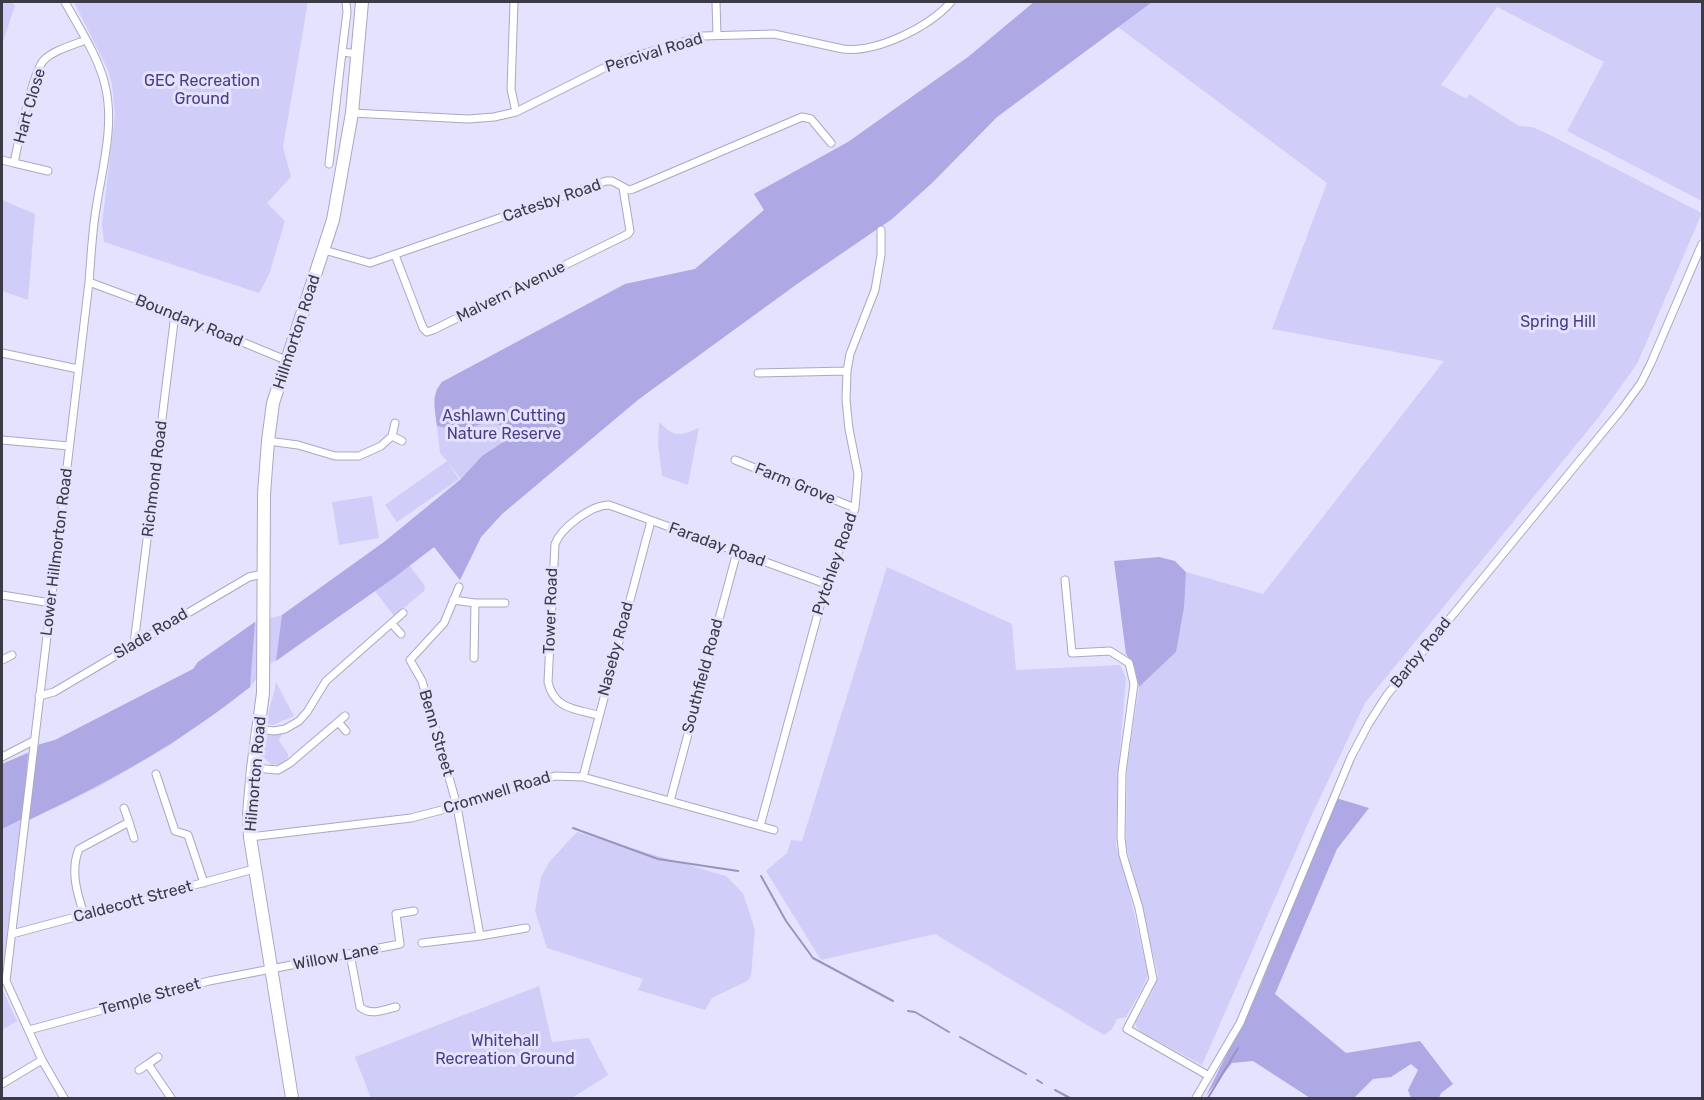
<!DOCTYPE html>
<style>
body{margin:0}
#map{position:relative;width:1704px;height:1100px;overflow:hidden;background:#e4e2fe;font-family:Rubik,sans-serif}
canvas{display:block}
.frame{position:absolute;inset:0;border:3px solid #3b3a45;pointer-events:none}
</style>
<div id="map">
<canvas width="1704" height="1100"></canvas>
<div class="frame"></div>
</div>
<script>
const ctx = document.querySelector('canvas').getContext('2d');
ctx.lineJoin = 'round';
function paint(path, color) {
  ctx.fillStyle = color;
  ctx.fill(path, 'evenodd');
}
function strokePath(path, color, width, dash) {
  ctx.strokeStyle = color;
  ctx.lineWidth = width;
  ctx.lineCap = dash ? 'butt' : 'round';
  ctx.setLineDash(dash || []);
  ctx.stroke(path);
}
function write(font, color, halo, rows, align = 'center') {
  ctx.font = font + ' Rubik,sans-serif';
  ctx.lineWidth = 6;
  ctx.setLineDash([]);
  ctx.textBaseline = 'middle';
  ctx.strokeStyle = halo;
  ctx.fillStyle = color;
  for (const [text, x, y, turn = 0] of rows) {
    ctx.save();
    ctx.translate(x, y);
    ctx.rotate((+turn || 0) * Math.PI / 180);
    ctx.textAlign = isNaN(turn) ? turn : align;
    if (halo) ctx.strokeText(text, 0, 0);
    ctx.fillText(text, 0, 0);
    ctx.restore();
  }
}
paint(new Path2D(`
 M 2,2 L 12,2 L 15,6 L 2,44 Z
 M 74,2 L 308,2 L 283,147 L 291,177 L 267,203 L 285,221 L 269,275 L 259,293 L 104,242 L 102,225 L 115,115 L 112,84 L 108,70 Z
 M 1034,2 L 1702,2 L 1702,201 L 1567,131 L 1604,62 L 1497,7 L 1441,85 L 1467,99 L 1469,94 L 1519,126 L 1532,127 L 1546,133 L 1702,213 L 1637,364 L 1598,418 L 1365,703 L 1309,821 L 1202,1065 L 1143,1033 L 1137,1028 L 1135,1023 L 1151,994 L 1158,975 L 1126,845 L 1127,768 L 1139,687 L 1176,652 L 1186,572 L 1263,594 L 1444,361 L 1272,329 L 1327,183 L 1118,27 L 997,117 L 932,183 L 892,219 L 797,284 L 639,399 L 502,514 L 481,537 L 460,580 L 434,547 L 409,565 L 425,586 L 424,591 L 394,616 L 375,591 L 266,667 L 250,687 L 169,746 L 100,786 L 29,820 L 22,819 L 2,974 L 2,764 L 55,740 L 193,669 L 198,662 L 255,622 L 283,615 L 384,542 L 461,479 L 447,462 L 459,479 L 397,522 L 385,505 L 447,461 L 440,453 L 434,399 L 436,390 L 442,382 L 625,284 L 695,269 L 764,210 L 754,194 L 848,142 L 968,57 Z
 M 2,200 L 35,214 L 28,300 L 2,291 Z
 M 659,422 C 675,438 679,436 699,428 L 688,485 L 662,476 L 658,444 Z
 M 372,496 L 379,538 L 339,545 L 332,502 Z
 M 887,567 L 1012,624 L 1016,670 L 1120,665 L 1126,678 L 1118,774 L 1116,846 L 1126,878 L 1148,974 L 1143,987 L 1126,1017 L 1117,1019 L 1112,1029 L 1104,1035 L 935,934 L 821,960 L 766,871 L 787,853 L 791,840 L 802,841 Z
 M 276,682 L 294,716 L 273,725 L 268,724 C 267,709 274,697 276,682 Z
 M 283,732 L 279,741 L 288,754 L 288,758 L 279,764 L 272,765 L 263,757 L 264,741 L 268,734 Z
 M 577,832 L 726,876 L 743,893 L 755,930 L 751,976 L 747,981 L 712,998 L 705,1010 L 638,990 L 643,979 L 547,948 L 535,911 L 541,877 L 550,861 Z
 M 539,986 L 552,1042 L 589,1038 L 608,1075 L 572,1098 L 371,1098 L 355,1057 Z
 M 2,989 L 17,1021 L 2,1030 Z`), '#d0cdf8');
paint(new Path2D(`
 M 1034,2 L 1152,2 L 997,117 L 932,183 L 892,219 L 797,284 L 639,399 L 502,514 L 481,537 L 460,580 L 434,547 L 395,577 L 276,661 L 282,615 L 384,542 L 461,479 L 482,456 L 514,435 L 492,420 L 462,431 L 437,426 C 435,409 431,396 442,382 L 625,284 L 695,269 L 764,210 L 754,194 L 848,142 L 968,57 Z
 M 1159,557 L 1175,561 L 1186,572 L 1184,607 L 1176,652 L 1139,687 L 1134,665 L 1126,654 L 1114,561 Z
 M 255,622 L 250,687 C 180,743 109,782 29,820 L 37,745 L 55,740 L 193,669 L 198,662 Z
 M 28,753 L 22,819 L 2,829 L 2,764 Z
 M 1336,798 L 1369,808 L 1337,849 L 1275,994 L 1346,1053 L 1420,1041 L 1453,1084 L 1441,1093 L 1439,1098 L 1411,1098 L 1408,1090 L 1418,1070 L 1411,1064 L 1391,1077 L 1373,1079 L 1354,1098 L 1310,1098 L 1253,1061 L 1232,1063 L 1206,1096 L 1260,987 Z`), '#aea8e5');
strokePath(new Path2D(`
 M 573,828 L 658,859 L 738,871
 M 761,876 L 786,921 L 813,958 L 893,1001
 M 908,1011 L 915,1012 L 949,1032
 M 960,1037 L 1026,1074
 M 1037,1080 L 1042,1083
 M 1055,1090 L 1070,1098
 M 1208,1098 L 1238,1048`), '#9894c2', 2);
const minor = new Path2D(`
 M 346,2 L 347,12 L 342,52 L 358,54
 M 514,2 L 511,89 L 516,112
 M 716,2 L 717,35
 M 352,113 L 468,119 L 494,117 L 516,112 L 606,67 L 632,57 L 703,36 L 774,34 L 843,49 C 877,53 929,27 951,2
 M 2,160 L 14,163
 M 329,164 L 342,52
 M 48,171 L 14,163 C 18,144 32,72 44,60 C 54,50 73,45 86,40
 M 324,250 L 370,263 L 606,181 L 612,181 L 629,190 L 633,189 L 802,117 L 811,119 L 831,143
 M 395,255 L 423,328 L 427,332 L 433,330 L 628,234 L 630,231 L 623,188
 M 89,282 L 175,314 L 288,361
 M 2,353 L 78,369
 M 758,373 L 847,371
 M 392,436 L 402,441
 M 2,440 L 69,446
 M 268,441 L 298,445 L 335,456 L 359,456 L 381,446 L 392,436 L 395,423
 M 735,460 L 855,508
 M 1065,580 L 1072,653 L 1110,651 L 1129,663 L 1134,684 L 1122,772 L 1121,838 L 1123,855 L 1139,908 L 1153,979 L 1127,1029 L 1209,1076
 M 2,595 L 51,603
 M 453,600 L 475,603 L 505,603
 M 392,624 L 401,634
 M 134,644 L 175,314
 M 474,658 L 475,603
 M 2,660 L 12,655
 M 39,696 L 54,692 L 249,577 L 263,574
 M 598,715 C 575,709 554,709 548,682 L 555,544 C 561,528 591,505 609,505 L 826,584
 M 338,722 L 346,731
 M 259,729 L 274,731 L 285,729 L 299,721 L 307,712 L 326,681 L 403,613
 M 2,757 L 33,741
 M 253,768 L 278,770 L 290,763 L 345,716
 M 156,774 L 175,831 L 188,835 L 204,883
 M 583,777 L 651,521
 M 670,801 L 737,552
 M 129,822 L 134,838
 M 760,826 L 826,584 L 855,508 L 858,474 L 849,429 L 846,400 L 847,371 L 850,354 L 875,290 L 881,255 L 881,230
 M 250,837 L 411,818 L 457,806 L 555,776 L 583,777 L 774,830
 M 84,914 C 77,894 70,870 79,849 L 129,822 L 124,808
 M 12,934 L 254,869
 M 480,936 L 526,928
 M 422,943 L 480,936 L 457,806 L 422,681 L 410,660 L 444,623 L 459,587
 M 350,954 L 360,1007 C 371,1016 382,1010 396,1007
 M 29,1030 L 209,981 L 400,944 L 396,914 L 414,911
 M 148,1064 L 158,1057
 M 139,1070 L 148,1064 L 171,1098
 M 2,1084 L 42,1060
 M 64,1098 L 42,1060 L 6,981 L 89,282 C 91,258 92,233 96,209 C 102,169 115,125 105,85 C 99,58 78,26 65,2
 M 1196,1098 L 1240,1023 L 1351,757 L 1369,723 L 1387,695 L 1622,409 L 1641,383 L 1651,363 L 1702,244`);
const trunk = new Path2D(`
 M 292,1098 L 250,837 L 249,814 L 253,768 L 263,693 L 264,494 L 268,441 L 273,403 L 333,220 L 352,113 L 362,2`);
strokePath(minor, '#aaa8c2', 9);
strokePath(trunk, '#aaa8c2', 14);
strokePath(minor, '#fff', 7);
strokePath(trunk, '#fff', 12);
write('16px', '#3b3a45', '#e4e2fe', [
 ["Percival Road",654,53,-17],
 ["Hart Close",30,106,-74],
 ["Catesby Road",552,201,-19],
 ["Malvern Avenue",511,292,-26],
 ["Boundary Road",189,321,22],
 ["Hillmorton Road",297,332,-72],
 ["Richmond Road",155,479,-83],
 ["Farm Grove",795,484,22],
 ["Faraday Road",717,545,20],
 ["Lower Hillmorton Road",57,552,-83],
 ["Pytchley Road",835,564,-71],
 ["Tower Road",551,611,-88],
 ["Slade Road",151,634,-31],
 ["Naseby Road",616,649,-75],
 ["Barby Road",1421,653,-51],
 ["Southfield Road",703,676,-75],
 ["Benn Street",436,733,74],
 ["Hilmorton Road",256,774,-85],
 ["Cromwell Road",497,793,-17],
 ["Caldecott Street",133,902,-15],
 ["Willow Lane",336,957,-11],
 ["Temple Street",150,997,-15]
]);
write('16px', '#4b3e87', '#e4e2fe', [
 ["GEC Recreation",202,81],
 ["Ground",202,99],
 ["Spring Hill",1558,322],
 ["Ashlawn Cutting",504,416],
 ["Nature Reserve",504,434],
 ["Whitehall",505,1041],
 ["Recreation Ground",505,1059]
]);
</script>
